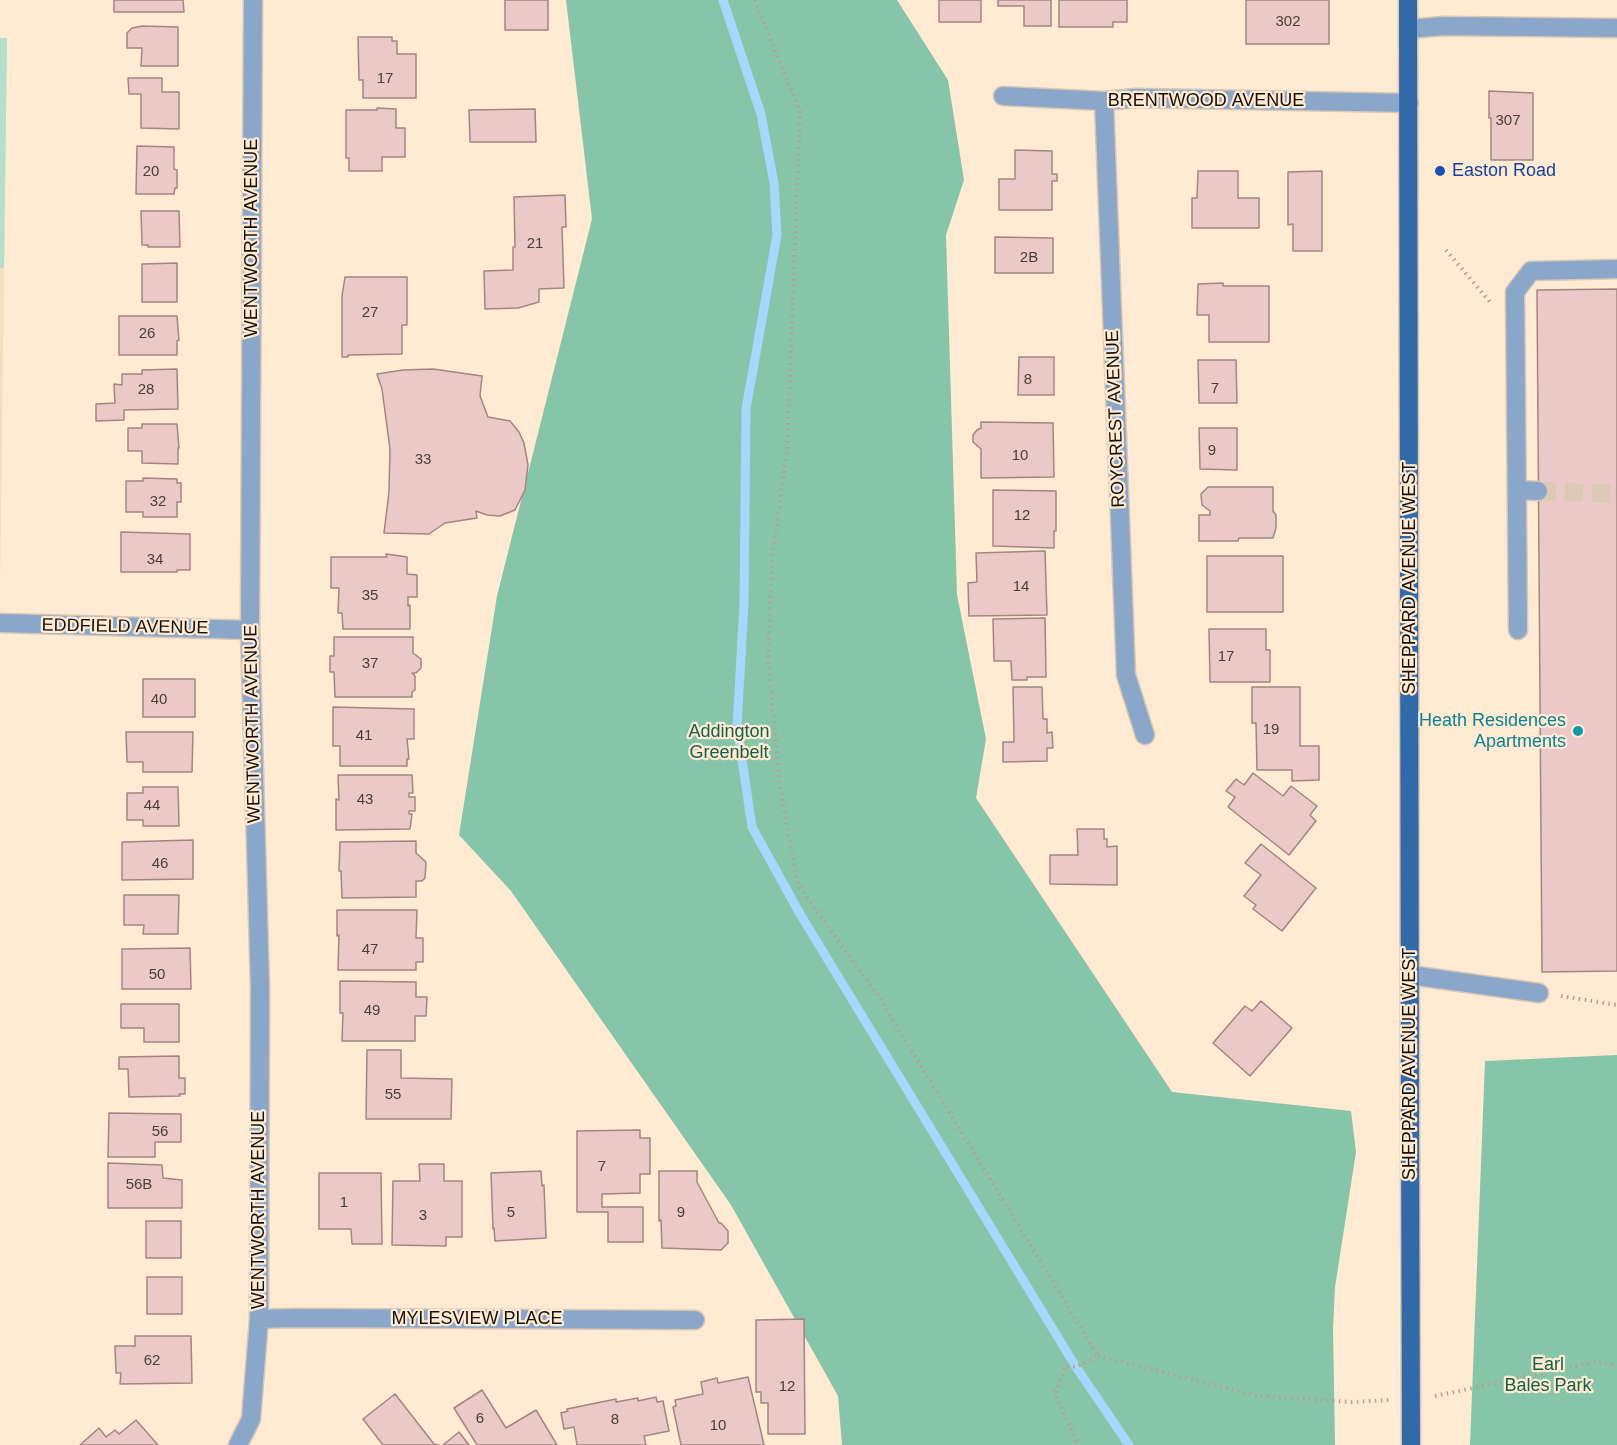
<!DOCTYPE html>
<style>
body{margin:0}
canvas{display:block;background:#ffead3}
</style>
<canvas width="1617" height="1445"></canvas>
<script>
const ctx = document.querySelector('canvas').getContext('2d');
ctx.lineJoin = 'round';
function paint(path, color) {
  ctx.fillStyle = color;
  ctx.fill(path, 'evenodd');
}
function strokePath(path, color, width, dash) {
  ctx.strokeStyle = color;
  ctx.lineWidth = width;
  ctx.lineCap = dash ? 'butt' : 'round';
  ctx.setLineDash(dash || []);
  ctx.stroke(path);
}
function write(font, color, halo, rows, align = 'center') {
  ctx.font = font + ' Helvetica,sans-serif';
  ctx.lineWidth = 4.5;
  ctx.setLineDash([]);
  ctx.textBaseline = 'middle';
  ctx.strokeStyle = halo;
  ctx.fillStyle = color;
  for (const [text, x, y, turn = 0] of rows) {
    ctx.save();
    ctx.translate(x, y);
    ctx.rotate((+turn || 0) * Math.PI / 180);
    ctx.textAlign = isNaN(turn) ? turn : align;
    if (halo) ctx.strokeText(text, 0, 0);
    ctx.fillText(text, 0, 0);
    ctx.restore();
  }
}
paint(new Path2D(`
 M 0,38 L 7,38 L 0,588 Z`), '#f7dcc0');
paint(new Path2D(`
 M 0,38 L 7,38 L 4,268 L 0,268 Z`), '#b4e0ca');
paint(new Path2D(`
 M 566,0 L 897,0 L 948,80 L 964,180 L 946,235 L 957,595 L 986,739 L 976,798 L 1172,1092 L 1351,1111 L 1356,1152 L 1335,1287 L 1333,1329 L 1335,1445 L 842,1445 L 838,1396 L 731,1205 L 511,891 L 459,835 L 497,596 L 592,219 Z
 M 1617,1055 L 1617,1445 L 1470,1445 L 1485,1061 Z`), '#87c5a8');
strokePath(new Path2D(`
 M 723,0 L 761,114 L 774,183 L 777,235 L 746,409 L 744,604 L 737,726 L 752,827 L 800,914 L 1076,1367 L 1129,1445`), '#a7d6ff', 9);
const building = new Path2D(`
 M 114,0 L 183,0 L 184,12 L 114,12 Z
 M 505,0 L 548,0 L 548,30 L 505,30 Z
 M 939,0 L 981,0 L 981,22 L 939,22 Z
 M 998,0 L 1051,0 L 1051,26 L 1024,26 L 1024,6 L 998,6 Z
 M 1059,0 L 1127,0 L 1127,22 L 1113,22 L 1113,27 L 1059,27 Z
 M 1246,0 L 1329,0 L 1329,44 L 1246,44 Z
 M 142,26 L 178,27 L 178,66 L 141,66 L 142,48 L 127,48 L 127,33 L 132,28 Z
 M 358,37 L 392,37 L 392,41 L 397,41 L 397,54 L 416,54 L 416,98 L 363,98 L 363,80 L 359,80 Z
 M 128,78 L 162,78 L 162,92 L 179,92 L 179,129 L 141,128 L 141,94 L 129,94 Z
 M 1489,91 L 1533,93 L 1533,160 L 1491,160 L 1491,118 L 1489,118 Z
 M 377,108 L 396,109 L 396,128 L 405,128 L 405,157 L 382,157 L 382,171 L 349,171 L 349,158 L 346,158 L 346,110 L 377,110 Z
 M 535,109 L 536,142 L 470,142 L 469,110 Z
 M 137,146 L 174,147 L 174,169 L 177,170 L 177,188 L 175,188 L 174,194 L 136,194 Z
 M 1015,150 L 1052,151 L 1052,174 L 1057,174 L 1057,181 L 1052,181 L 1052,210 L 999,210 L 999,179 L 1015,179 Z
 M 1198,171 L 1238,171 L 1238,198 L 1259,198 L 1259,228 L 1192,228 L 1192,198 L 1197,198 Z
 M 1322,171 L 1322,251 L 1293,251 L 1293,224 L 1288,225 L 1288,172 Z
 M 565,195 L 566,227 L 562,227 L 564,288 L 539,289 L 539,302 L 518,308 L 485,309 L 484,271 L 513,270 L 513,247 L 515,247 L 514,197 Z
 M 141,211 L 179,211 L 180,247 L 148,247 L 148,245 L 142,245 Z
 M 995,237 L 1053,238 L 1053,273 L 995,273 Z
 M 177,263 L 177,302 L 142,302 L 142,264 Z
 M 345,277 L 407,277 L 407,325 L 402,325 L 402,354 L 348,355 L 348,357 L 342,357 L 342,296 Z
 M 1223,283 L 1223,286 L 1269,286 L 1269,342 L 1209,342 L 1209,315 L 1197,315 L 1198,284 Z
 M 1617,289 L 1617,971 L 1542,972 L 1537,290 Z
 M 119,316 L 177,316 L 179,340 L 177,341 L 177,355 L 119,355 Z
 M 1019,357 L 1054,357 L 1054,395 L 1018,395 Z
 M 1198,360 L 1236,360 L 1237,403 L 1199,403 Z
 M 177,369 L 178,409 L 124,410 L 124,420 L 96,421 L 96,404 L 115,403 L 114,384 L 122,385 L 122,374 L 142,374 L 142,370 Z
 M 433,369 L 482,376 L 480,396 L 488,417 L 510,421 L 519,432 L 524,443 L 528,465 L 525,490 L 515,510 L 500,516 L 487,515 L 476,511 L 477,518 L 445,523 L 429,534 L 384,533 L 389,492 L 390,449 L 382,389 L 377,374 L 403,370 Z
 M 981,422 L 1053,423 L 1054,477 L 981,478 L 981,449 L 973,442 L 973,435 L 977,430 L 981,428 Z
 M 142,424 L 177,424 L 179,448 L 178,448 L 178,464 L 142,463 L 142,451 L 128,451 L 128,428 L 142,428 Z
 M 1199,428 L 1237,428 L 1237,470 L 1200,469 Z
 M 143,478 L 177,479 L 177,483 L 181,483 L 181,502 L 177,502 L 177,517 L 143,517 L 143,512 L 126,512 L 126,481 L 143,481 Z
 M 1208,487 L 1273,487 L 1273,511 L 1276,515 L 1276,528 L 1273,538 L 1239,538 L 1238,541 L 1199,541 L 1199,515 L 1210,515 L 1210,511 L 1202,505 L 1201,494 Z
 M 993,490 L 1056,491 L 1056,531 L 1054,531 L 1054,548 L 993,546 Z
 M 121,532 L 190,534 L 190,570 L 177,570 L 177,572 L 121,572 Z
 M 1045,551 L 1047,615 L 969,616 L 968,583 L 977,582 L 976,553 Z
 M 386,554 L 407,557 L 407,574 L 417,575 L 417,597 L 408,597 L 408,606 L 410,605 L 410,629 L 343,629 L 342,613 L 338,613 L 339,588 L 331,588 L 331,557 L 387,557 Z
 M 1207,556 L 1283,556 L 1283,612 L 1207,612 Z
 M 1045,618 L 1046,677 L 1027,677 L 1027,680 L 1012,680 L 1011,661 L 994,661 L 993,619 Z
 M 1209,629 L 1266,629 L 1266,650 L 1270,650 L 1270,682 L 1210,682 Z
 M 334,637 L 413,637 L 413,653 L 421,659 L 421,668 L 416,673 L 412,673 L 415,676 L 415,690 L 412,692 L 412,697 L 335,697 L 334,672 L 330,672 L 330,656 L 334,656 Z
 M 143,679 L 195,679 L 195,717 L 143,717 Z
 M 1013,687 L 1042,687 L 1043,719 L 1047,719 L 1047,733 L 1052,732 L 1053,748 L 1047,748 L 1047,761 L 1003,762 L 1003,742 L 1014,742 Z
 M 1252,687 L 1300,687 L 1300,746 L 1319,746 L 1319,780 L 1292,781 L 1292,770 L 1257,770 L 1256,723 L 1252,723 Z
 M 333,707 L 414,709 L 414,739 L 407,739 L 409,759 L 407,759 L 407,766 L 340,766 L 340,746 L 333,746 Z
 M 126,732 L 193,732 L 192,772 L 143,772 L 143,762 L 127,762 Z
 M 1253,773 L 1283,796 L 1291,786 L 1317,806 L 1310,815 L 1316,821 L 1289,855 L 1228,807 L 1235,797 L 1226,791 L 1236,779 L 1244,785 Z
 M 338,775 L 412,775 L 413,793 L 409,793 L 409,797 L 415,797 L 415,811 L 409,811 L 409,814 L 412,814 L 410,829 L 336,830 L 336,799 L 339,800 Z
 M 143,787 L 178,787 L 179,826 L 143,826 L 143,820 L 127,820 L 127,793 L 143,793 Z
 M 1077,829 L 1104,829 L 1104,839 L 1107,839 L 1107,847 L 1117,846 L 1117,885 L 1050,884 L 1050,855 L 1078,855 Z
 M 193,840 L 193,879 L 122,880 L 122,842 Z
 M 416,841 L 416,853 L 426,862 L 425,878 L 422,881 L 416,881 L 416,897 L 342,898 L 341,871 L 339,871 L 340,842 Z
 M 1261,844 L 1316,888 L 1282,931 L 1253,909 L 1256,905 L 1244,896 L 1261,875 L 1245,863 Z
 M 124,895 L 179,895 L 178,934 L 143,934 L 144,925 L 124,925 Z
 M 337,910 L 417,910 L 416,938 L 423,938 L 423,962 L 416,962 L 416,970 L 338,970 L 339,935 L 337,936 Z
 M 190,948 L 191,989 L 122,989 L 122,949 Z
 M 340,981 L 416,982 L 416,997 L 427,997 L 426,1016 L 415,1016 L 415,1041 L 342,1041 L 343,1013 L 340,1013 Z
 M 1261,1001 L 1292,1028 L 1250,1076 L 1213,1043 L 1245,1006 L 1252,1011 Z
 M 121,1004 L 179,1004 L 179,1042 L 144,1042 L 144,1028 L 121,1028 Z
 M 367,1050 L 401,1050 L 401,1078 L 452,1079 L 451,1119 L 366,1119 Z
 M 179,1056 L 179,1078 L 185,1078 L 185,1094 L 179,1094 L 180,1096 L 129,1097 L 128,1069 L 119,1069 L 119,1057 Z
 M 109,1113 L 181,1114 L 181,1142 L 155,1142 L 155,1157 L 108,1157 Z
 M 640,1130 L 640,1138 L 650,1138 L 650,1174 L 640,1174 L 640,1193 L 602,1194 L 602,1207 L 643,1207 L 643,1242 L 608,1242 L 608,1212 L 577,1212 L 577,1131 Z
 M 108,1163 L 162,1165 L 163,1178 L 182,1180 L 182,1208 L 108,1208 Z
 M 419,1164 L 444,1164 L 444,1181 L 462,1181 L 462,1237 L 446,1237 L 446,1246 L 392,1245 L 393,1181 L 420,1181 Z
 M 541,1171 L 542,1186 L 544,1185 L 546,1238 L 495,1241 L 494,1228 L 493,1229 L 491,1173 Z
 M 659,1171 L 697,1171 L 697,1182 L 719,1223 L 721,1223 L 728,1231 L 728,1243 L 721,1250 L 662,1248 L 661,1220 L 659,1221 Z
 M 319,1173 L 381,1173 L 382,1244 L 352,1244 L 351,1229 L 319,1229 Z
 M 146,1221 L 181,1221 L 181,1258 L 146,1258 Z
 M 147,1277 L 182,1277 L 182,1314 L 147,1314 Z
 M 804,1319 L 805,1434 L 768,1434 L 768,1403 L 761,1403 L 761,1392 L 756,1392 L 756,1320 Z
 M 135,1336 L 191,1336 L 192,1383 L 120,1384 L 121,1373 L 116,1373 L 115,1346 L 135,1346 Z
 M 748,1377 L 764,1445 L 681,1445 L 673,1407 L 676,1406 L 675,1400 L 703,1394 L 701,1382 L 717,1378 L 718,1383 Z
 M 482,1390 L 506,1428 L 536,1410 L 557,1445 L 477,1445 L 454,1408 Z
 M 395,1394 L 434,1444 L 439,1445 L 383,1445 L 363,1419 Z
 M 656,1397 L 657,1402 L 663,1401 L 669,1431 L 644,1436 L 646,1445 L 577,1445 L 574,1427 L 564,1429 L 561,1413 L 568,1411 L 567,1409 L 616,1399 L 616,1402 L 638,1398 L 638,1401 Z
 M 136,1420 L 158,1445 L 80,1445 L 99,1428 L 106,1437 L 115,1430 L 119,1434 Z
 M 459,1432 L 469,1445 L 443,1445 Z`);
paint(building, '#eac9c6');
strokePath(building, '#a38582', 1.5);
strokePath(new Path2D(`
 M 1538,491 L 1617,494`), '#dcc9b5', 18, [18, 9]);
const minor = new Path2D(`
 M 1409,29 L 1444,26 L 1617,28
 M 1003,96 L 1104,101 L 1136,98 L 1409,103
 M 1104,101 L 1126,675 L 1145,735
 M 1517,490 L 1538,491
 M 0,623 L 250,630
 M 1518,630 L 1515,292 L 1531,271 L 1617,269
 M 1410,975 L 1539,993
 M 259,1319 L 296,1318 L 695,1320
 M 238,1445 L 251,1419 L 259,1319 L 260,987 L 250,630 L 253,0`);
const major = new Path2D(`
 M 1408,0 L 1410,1117`);
strokePath(minor, '#dac7b3', 21);
strokePath(major, '#dac7b3', 21);
strokePath(new Path2D(`
 M 755,0 L 800,112 L 787,453 L 772,558 L 768,659 L 780,787 L 798,885 L 879,997 L 1098,1356 L 1076,1367 L 1065,1366 L 1055,1395 L 1079,1445
 M 1446,250 L 1490,302
 M 1561,996 L 1617,1005
 M 1098,1356 L 1257,1396 L 1352,1402 L 1389,1400
 M 1435,1396 L 1595,1362 L 1617,1365`), '#b1a18f', 4, [1.5, 4.5]);
strokePath(minor, '#8aa7ca', 18);
strokePath(major, '#326aa8', 18);
const majorBridge = new Path2D(`
 M 1410,1117 L 1411,1445`);
strokePath(majorBridge, '#dac7b3', 21, []);
strokePath(majorBridge, '#326aa8', 18);
for (const [x, y, r, color] of [
 [1440,171,6,"#1a4fb4"],
 [1578,731,6,"#0f9aa8"]
]) {
  const dot = new Path2D();
  dot.arc(x, y, r, 0, 2 * Math.PI);
  ctx.fillStyle = color;
  ctx.fill(dot);
  strokePath(dot, '#ffead3', 2);
}
write('15px', '#4c3e38', null, [
 ["302",1288,22],
 ["17",385,79],
 ["307",1508,121],
 ["20",151,172],
 ["21",535,244],
 ["2B",1029,258],
 ["27",370,313],
 ["26",147,334],
 ["8",1028,380],
 ["7",1215,389],
 ["28",146,390],
 ["9",1212,451],
 ["10",1020,456],
 ["33",423,460],
 ["32",158,502],
 ["12",1022,516],
 ["34",155,560],
 ["14",1021,587],
 ["35",370,596],
 ["17",1226,657],
 ["37",370,664],
 ["40",159,700],
 ["19",1271,730],
 ["41",364,736],
 ["43",365,800],
 ["44",152,806],
 ["46",160,864],
 ["47",370,950],
 ["50",157,975],
 ["49",372,1011],
 ["55",393,1095],
 ["56",160,1132],
 ["7",602,1167],
 ["56B",139,1185],
 ["1",344,1203],
 ["5",511,1213],
 ["9",681,1213],
 ["3",423,1216],
 ["62",152,1361],
 ["12",787,1387],
 ["6",480,1419],
 ["8",615,1420],
 ["10",718,1426]
]);
write('18px', '#171008', '#ffead3', [
 ["BRENTWOOD AVENUE",1206,101],
 ["WENTWORTH AVENUE",252,238,-90],
 ["ROYCREST AVENUE",1116,419,-92],
 ["SHEPPARD AVENUE WEST",1410,578,-90],
 ["EDDFIELD AVENUE",125,627,1],
 ["WENTWORTH AVENUE",253,724,-91],
 ["SHEPPARD AVENUE WEST",1410,1064,-90],
 ["WENTWORTH AVENUE",259,1210,-90],
 ["MYLESVIEW PLACE",477,1319]
]);
write('18px', '#164399', '#ffead3', [
 ["Easton Road",1452,171]
], 'left');
write('18px', '#0d838f', '#ffead3', [
 ["Heath Residences",1566,721],
 ["Apartments",1566,742]
], 'right');
write('18px', '#146045', '#ffead3', [
 ["Addington",729,732],
 ["Greenbelt",729,753],
 ["Earl",1548,1365],
 ["Bales Park",1548,1386]
]);
</script>
